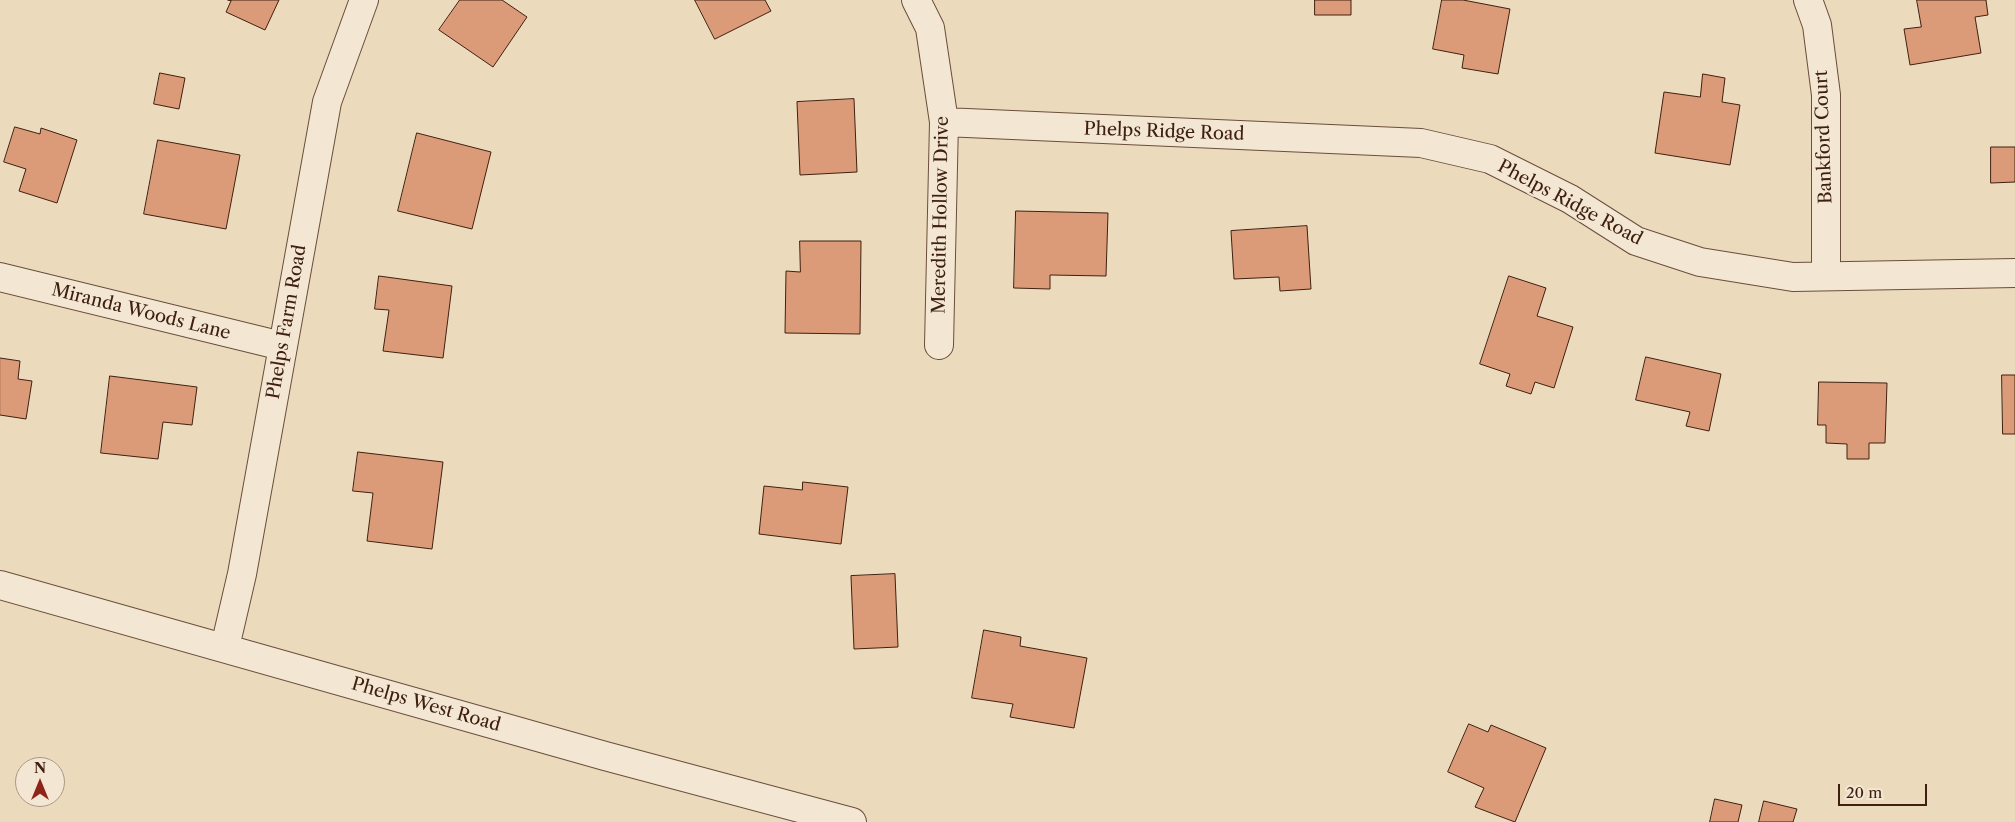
<!DOCTYPE html>
<style>
body{margin:0}
#map{position:relative;width:2015px;height:822px;overflow:hidden;background:#ecdabd;font-family:"Libre Caslon Text",serif}
canvas{display:block}
.north{position:absolute;left:15px;top:757px;width:50px;height:50px;box-sizing:border-box;background:#f3e7d4;border:1px solid #ab9786;border-radius:50%;rotate:0deg;font-size:14px;font-weight:700;line-height:20px;text-align:center;color:#3f2010}
.north::after{content:'';display:block;margin:auto;width:18px;height:22px;background:#8f2418;clip-path:polygon(50% 0,100% 100%,50% 72%,0 100%)}
.scale{position:absolute;left:1838px;top:784px;width:89px;height:22px;box-sizing:border-box;border:2px solid #3f2010;border-top:0;padding-left:6px;font-size:15px;line-height:18px;white-space:nowrap;color:#3f2010;-webkit-text-stroke:4px #f3e7d4;paint-order:stroke}
</style>
<div id="map">
<canvas width="2015" height="822"></canvas>
<div class="north">N</div>
<div class="scale">20 m</div>
</div>
<script>
const ctx = document.querySelector('canvas').getContext('2d');
ctx.lineJoin = 'round';
function paint(path, color) {
  ctx.fillStyle = color;
  ctx.fill(path, 'evenodd');
}
function strokePath(path, color, width, dash) {
  ctx.strokeStyle = color;
  ctx.lineWidth = width;
  ctx.lineCap = dash ? 'butt' : 'round';
  ctx.setLineDash(dash || []);
  ctx.stroke(path);
}
function write(font, color, halo, rows, align = 'center') {
  ctx.font = font + ' "Libre Caslon Text",serif';
  ctx.lineWidth = 4.5;
  ctx.setLineDash([]);
  ctx.textBaseline = 'middle';
  ctx.strokeStyle = halo;
  ctx.fillStyle = color;
  for (const [text, x, y, turn = 0] of rows) {
    ctx.save();
    ctx.translate(x, y);
    ctx.rotate((+turn || 0) * Math.PI / 180);
    ctx.textAlign = isNaN(turn) ? turn : align;
    if (halo) ctx.strokeText(text, 0, 0);
    ctx.fillText(text, 0, 0);
    ctx.restore();
  }
}
const building = new Path2D(`
 M 228,0 L 279,0 L 265,30 L 226,12 L 231,1 Z
 M 460,0 L 502,0 L 527,17 L 493,67 L 439,30 Z
 M 695,0 L 765,0 L 771,11 L 715,39 Z
 M 1315,0 L 1351,0 L 1351,15 L 1315,15 Z
 M 1442,0 L 1463,0 L 1510,9 L 1498,74 L 1462,68 L 1464,55 L 1433,49 Z
 M 1917,0 L 1986,0 L 1988,15 L 1975,17 L 1981,53 L 1910,65 L 1904,29 L 1921,27 Z
 M 160,73 L 185,78 L 179,109 L 154,104 Z
 M 1703,74 L 1725,78 L 1722,102 L 1740,105 L 1730,165 L 1655,153 L 1664,92 L 1700,97 Z
 M 854,99 L 857,172 L 800,175 L 797,102 Z
 M 15,127 L 40,134 L 41,128 L 77,140 L 57,203 L 19,191 L 26,169 L 4,162 Z
 M 417,133 L 491,152 L 472,229 L 398,211 Z
 M 158,140 L 240,155 L 226,229 L 144,214 Z
 M 1991,147 L 2015,147 L 2015,182 L 1991,183 Z
 M 1016,211 L 1108,213 L 1106,276 L 1050,275 L 1050,289 L 1014,288 Z
 M 1307,226 L 1311,289 L 1280,291 L 1279,277 L 1234,279 L 1231,231 Z
 M 800,241 L 861,241 L 860,334 L 785,333 L 786,271 L 800,272 Z
 M 379,276 L 452,286 L 443,358 L 383,351 L 389,310 L 375,309 Z
 M 1509,276 L 1546,288 L 1537,316 L 1573,327 L 1554,388 L 1535,382 L 1531,394 L 1506,386 L 1510,374 L 1480,364 Z
 M 1646,357 L 1721,374 L 1709,431 L 1686,426 L 1690,412 L 1636,400 Z
 M 0,358 L 20,361 L 18,379 L 32,381 L 26,419 L 0,415 Z
 M 2002,375 L 2015,375 L 2015,434 L 2003,434 Z
 M 110,376 L 197,387 L 192,425 L 163,422 L 158,459 L 101,453 Z
 M 1819,382 L 1887,383 L 1885,443 L 1869,443 L 1869,459 L 1847,459 L 1847,444 L 1826,443 L 1826,425 L 1818,425 Z
 M 358,452 L 443,462 L 432,549 L 367,541 L 373,493 L 353,491 Z
 M 803,482 L 848,487 L 841,544 L 759,534 L 764,486 L 802,490 Z
 M 895,574 L 898,647 L 854,649 L 851,576 Z
 M 984,630 L 1021,637 L 1020,646 L 1087,658 L 1074,728 L 1010,717 L 1013,704 L 972,698 Z
 M 1469,724 L 1488,732 L 1491,725 L 1546,748 L 1515,822 L 1475,807 L 1484,788 L 1448,772 Z
 M 1715,799 L 1742,805 L 1738,822 L 1710,822 Z
 M 1764,801 L 1797,809 L 1793,822 L 1759,822 Z`);
paint(building, '#db9b78');
strokePath(building, '#3f2010', 1);
const street = new Path2D(`
 M 916,0 L 930,28 L 944,122 L 939,345
 M 1808,0 L 1817,25 L 1826,95 L 1826,276
 M 944,122 L 1421,143 L 1490,159 L 1570,199 L 1636,241 L 1700,262 L 1793,277 L 2015,273
 M 0,277 L 282,346
 M 0,585 L 605,756 L 852,822
 M 225,647 L 242,574 L 327,102 L 364,0`);
strokePath(street, '#6a4e3b', 30);
strokePath(street, '#f3e7d4', 28);
write('18px', '#3f2010', '#f3e7d4', [
 ["Phelps Ridge Road",1164,132,2],
 ["Bankford Court",1824,137,-92],
 ["Phelps Ridge Road",1570,203,28],
 ["Meredith Hollow Drive",941,215,-89],
 ["Miranda Woods Lane",141,312,14],
 ["Phelps Farm Road",287,322,-80],
 ["Phelps West Road",426,705,16]
]);
</script>
